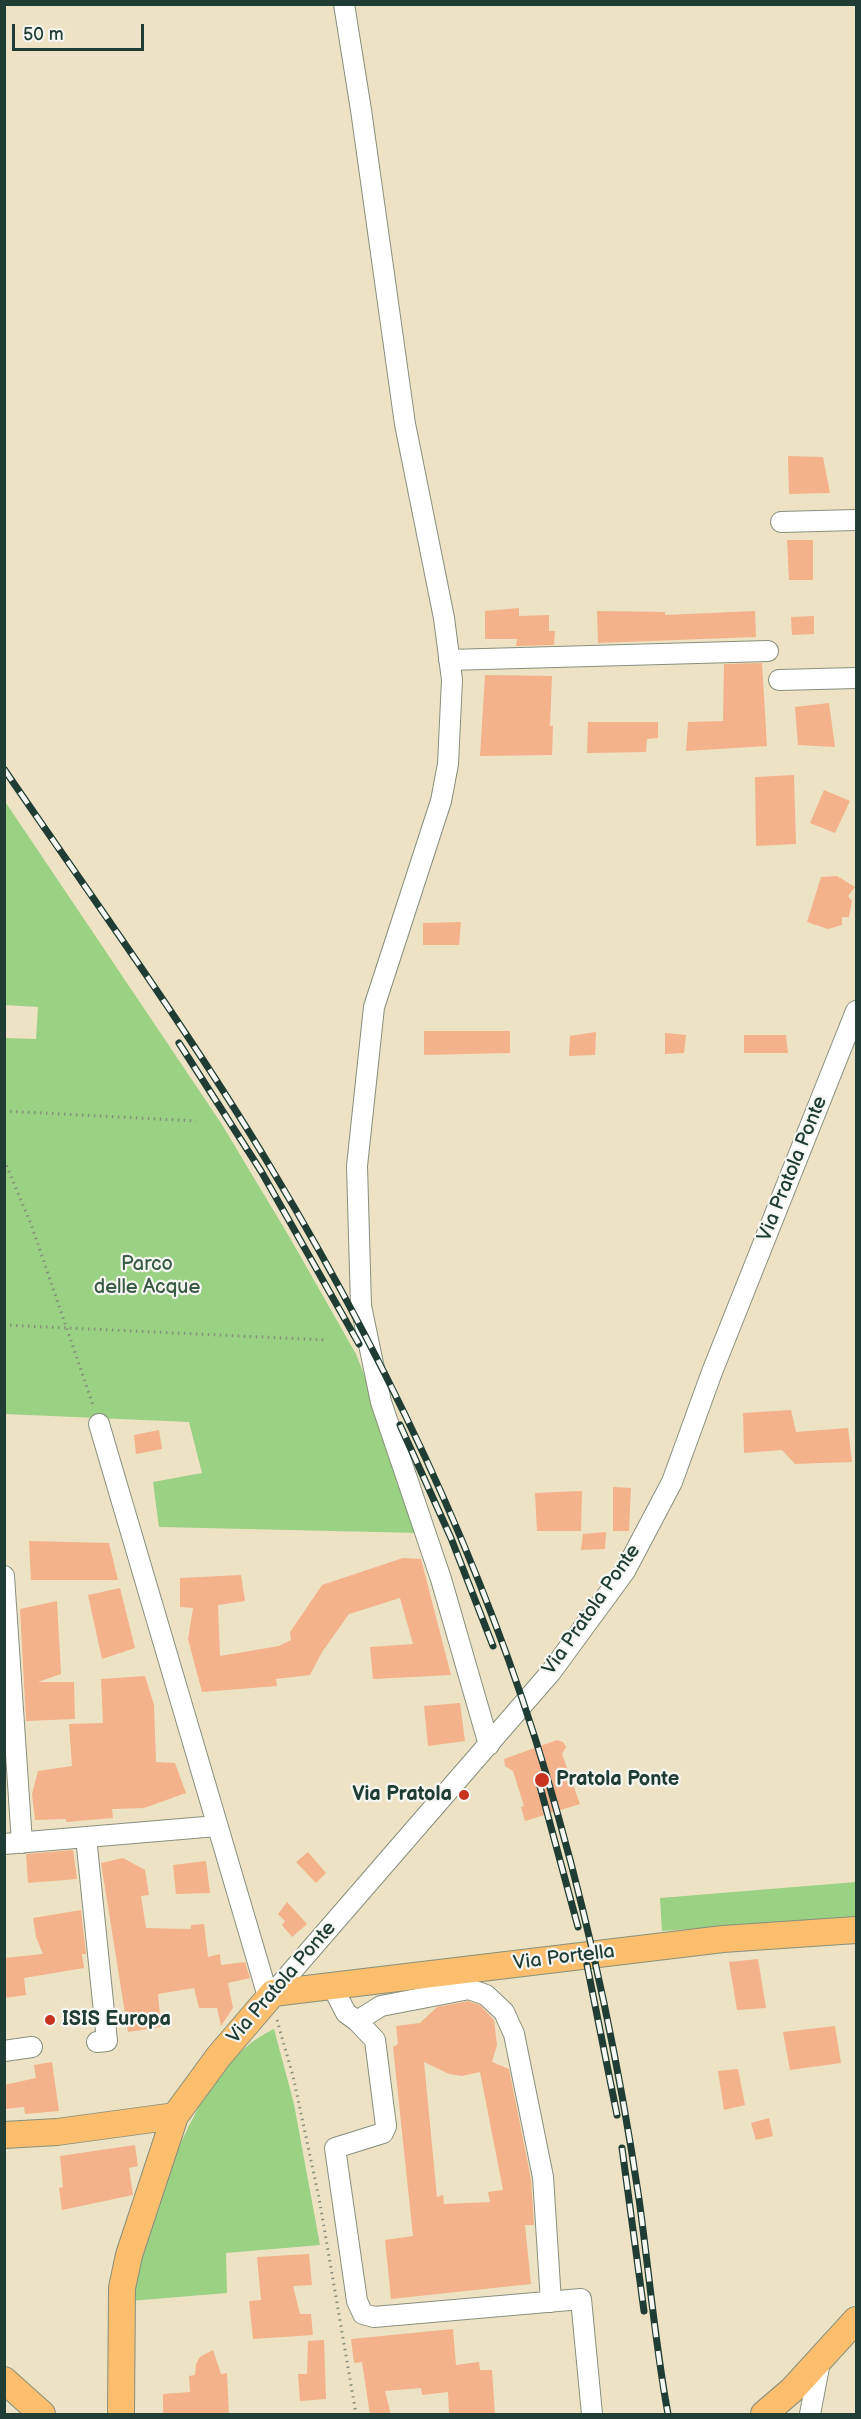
<!DOCTYPE html>
<style>
body{margin:0}
#map{position:relative;width:861px;height:2419px;overflow:hidden;background:#eee2c5;font-family:"Balsamiq Sans",sans-serif}
canvas{display:block}
.frame{position:absolute;inset:0;border:6px solid #1f3d34;pointer-events:none}
.scale{position:absolute;left:12px;top:24px;width:132px;height:27px;box-sizing:border-box;border:3px solid #1f3d34;border-top:0;padding-left:8px;font-size:18px;line-height:21px;white-space:nowrap;color:#1f3d34;-webkit-text-stroke:4px #f6f6f2;paint-order:stroke}
</style>
<div id="map">
<canvas width="861" height="2419"></canvas>
<div class="frame"></div>
<div class="scale">50 m</div>
</div>
<script>
const ctx = document.querySelector('canvas').getContext('2d');
ctx.lineJoin = 'round';
function paint(path, color) {
  ctx.fillStyle = color;
  ctx.fill(path, 'evenodd');
}
function strokePath(path, color, width, dash) {
  ctx.strokeStyle = color;
  ctx.lineWidth = width;
  ctx.lineCap = dash ? 'butt' : 'round';
  ctx.setLineDash(dash || []);
  ctx.stroke(path);
}
function write(font, color, halo, rows, align = 'center') {
  ctx.font = font + ' "Balsamiq Sans",sans-serif';
  ctx.lineWidth = 4.5;
  ctx.setLineDash([]);
  ctx.textBaseline = 'middle';
  ctx.strokeStyle = halo;
  ctx.fillStyle = color;
  for (const [text, x, y, turn = 0] of rows) {
    ctx.save();
    ctx.translate(x, y);
    ctx.rotate((+turn || 0) * Math.PI / 180);
    ctx.textAlign = isNaN(turn) ? turn : align;
    if (halo) ctx.strokeText(text, 0, 0);
    ctx.fillText(text, 0, 0);
    ctx.restore();
  }
}
paint(new Path2D(`
 M 4,800 L 221,1123 L 290,1238 L 356,1354 L 378,1410 L 420,1533 L 159,1527 L 153,1482 L 202,1473 L 189,1422 L 5,1414 L 5,1038 L 36,1039 L 38,1007 L 5,1005 Z
 M 856,1882 L 856,1917 L 662,1931 L 660,1898 Z
 M 274,2029 L 294,2104 L 320,2245 L 226,2253 L 227,2293 L 130,2301 C 152,2218 190,2067 274,2029 Z`), '#9ad182');
paint(new Path2D(`
 M 788,456 L 823,457 L 830,493 L 789,494 Z
 M 787,540 L 813,540 L 813,580 L 789,580 Z
 M 519,608 L 519,616 L 549,615 L 549,631 L 555,631 L 554,645 L 516,646 L 517,639 L 485,639 L 485,611 Z
 M 597,611 L 665,612 L 665,615 L 755,611 L 756,637 L 598,643 Z
 M 814,616 L 814,634 L 792,635 L 791,617 Z
 M 762,663 L 767,746 L 686,751 L 688,722 L 723,721 L 724,664 Z
 M 485,675 L 552,676 L 550,726 L 553,726 L 552,755 L 480,756 Z
 M 829,703 L 835,747 L 798,745 L 795,707 Z
 M 588,722 L 658,722 L 658,738 L 647,739 L 646,752 L 587,753 Z
 M 794,775 L 796,844 L 756,846 L 755,777 Z
 M 824,790 L 850,801 L 835,833 L 810,823 Z
 M 837,876 L 855,887 L 848,896 L 852,901 L 849,917 L 842,917 L 842,925 L 828,929 L 807,922 L 821,877 Z
 M 461,922 L 459,945 L 423,945 L 423,923 Z
 M 424,1031 L 510,1031 L 510,1053 L 424,1055 Z
 M 596,1032 L 595,1055 L 569,1056 L 570,1036 Z
 M 665,1033 L 686,1035 L 684,1053 L 665,1054 Z
 M 744,1035 L 786,1035 L 788,1053 L 744,1053 Z
 M 791,1410 L 796,1432 L 848,1428 L 852,1462 L 795,1464 L 782,1450 L 744,1453 L 743,1413 Z
 M 159,1430 L 162,1449 L 136,1454 L 134,1435 Z
 M 613,1487 L 631,1488 L 629,1531 L 613,1531 Z
 M 582,1491 L 581,1531 L 537,1531 L 535,1493 Z
 M 606,1532 L 605,1549 L 581,1550 L 583,1534 Z
 M 29,1541 L 109,1543 L 118,1580 L 31,1580 Z
 M 403,1558 L 421,1559 L 451,1675 L 373,1679 L 370,1647 L 413,1644 L 400,1598 L 349,1614 L 322,1652 L 310,1675 L 276,1679 L 277,1686 L 202,1692 L 188,1639 L 193,1608 L 180,1607 L 180,1578 L 241,1575 L 245,1601 L 218,1605 L 220,1656 L 279,1646 L 291,1640 L 290,1632 L 322,1585 Z
 M 120,1588 L 135,1648 L 102,1659 L 88,1595 Z
 M 57,1601 L 61,1674 L 38,1682 L 74,1682 L 75,1719 L 26,1721 L 20,1609 Z
 M 145,1676 L 154,1705 L 156,1762 L 175,1763 L 186,1793 L 144,1808 L 112,1809 L 113,1818 L 66,1822 L 66,1819 L 35,1820 L 32,1794 L 38,1771 L 72,1766 L 69,1724 L 103,1723 L 101,1679 Z
 M 460,1703 L 465,1741 L 428,1746 L 424,1706 Z
 M 557,1740 L 563,1742 L 566,1747 L 562,1754 L 580,1804 L 525,1821 L 521,1807 L 524,1806 L 513,1771 L 505,1766 L 504,1759 Z
 M 73,1850 L 77,1879 L 28,1883 L 26,1854 Z
 M 308,1852 L 326,1873 L 316,1883 L 296,1862 Z
 M 123,1858 L 145,1870 L 149,1895 L 141,1896 L 146,1928 L 191,1929 L 191,1925 L 204,1924 L 208,1957 L 220,1954 L 221,1965 L 245,1962 L 250,1978 L 228,1983 L 233,2008 L 221,2026 L 217,2008 L 199,2008 L 194,1988 L 158,1994 L 161,2027 L 128,2032 L 101,1863 Z
 M 206,1861 L 210,1893 L 176,1894 L 173,1865 Z
 M 287,1902 L 307,1924 L 292,1937 L 282,1925 L 285,1921 L 278,1914 Z
 M 81,1910 L 86,1954 L 82,1954 L 84,1968 L 24,1978 L 26,1995 L 4,1998 L 4,1958 L 43,1954 L 36,1937 L 33,1918 Z
 M 758,1959 L 766,2008 L 737,2010 L 729,1962 Z
 M 468,2001 L 480,2005 L 494,2020 L 497,2045 L 492,2062 L 509,2069 L 531,2179 L 534,2225 L 525,2225 L 531,2284 L 391,2299 L 385,2240 L 413,2236 L 393,2047 L 398,2044 L 396,2026 L 420,2023 L 437,2007 ZM 424,2062 L 449,2074 L 462,2076 L 480,2072 L 503,2190 L 488,2192 L 490,2202 L 444,2204 L 443,2195 L 437,2197 Z
 M 835,2026 L 841,2063 L 790,2070 L 783,2032 Z
 M 52,2062 L 59,2111 L 25,2114 L 24,2107 L 4,2109 L 4,2085 L 36,2078 L 34,2065 Z
 M 738,2069 L 745,2105 L 724,2110 L 718,2071 Z
 M 769,2118 L 773,2136 L 756,2140 L 751,2123 Z
 M 135,2145 L 138,2166 L 129,2168 L 133,2195 L 62,2210 L 59,2188 L 63,2187 L 60,2156 Z
 M 309,2254 L 312,2285 L 293,2286 L 300,2314 L 311,2314 L 313,2335 L 253,2339 L 249,2301 L 261,2300 L 257,2257 Z
 M 453,2329 L 456,2365 L 479,2362 L 480,2370 L 492,2370 L 495,2415 L 449,2415 L 448,2392 L 422,2395 L 421,2388 L 385,2391 L 391,2415 L 370,2415 L 362,2362 L 354,2363 L 351,2339 Z
 M 324,2340 L 326,2399 L 300,2401 L 298,2374 L 307,2374 L 308,2341 Z
 M 213,2350 L 221,2374 L 227,2373 L 229,2415 L 163,2415 L 163,2394 L 190,2392 L 189,2376 L 195,2375 L 196,2364 L 200,2357 Z`), '#f3b289');
const minor = new Path2D(`
 M 344,4 L 361,110 L 405,424 L 444,618 L 452,680 L 448,764 L 441,801 L 374,1007 L 357,1166 L 361,1306 L 381,1402 L 441,1579 L 489,1745
 M 781,522 L 856,520
 M 449,660 L 768,651
 M 779,680 L 856,678
 M 99,1424 L 269,2000
 M 4,1576 L 22,1843
 M 86,1837 L 107,2041 L 97,2042
 M 4,1844 L 217,1826
 M 332,1986 L 346,2013 L 357,2021
 M 273,1993 L 551,1672 L 625,1571 L 672,1482 L 712,1372 L 856,1011
 M 4,2051 L 32,2047
 M 551,2302 L 543,2177 L 514,2034 L 504,2012 L 486,1995 L 469,1989 L 381,2006 L 357,2021 L 375,2040 L 386,2126 L 383,2133 L 335,2148 L 357,2301 L 363,2314 L 374,2317 L 581,2299 L 592,2414
 M 810,2414 L 820,2362`);
const major = new Path2D(`
 M 4,2135 L 57,2132 L 175,2116
 M 4,2380 L 42,2414
 M 121,2414 L 122,2288 L 129,2255 L 175,2116 L 219,2056 L 273,1993 L 723,1939 L 856,1930
 M 764,2414 L 792,2390 L 856,2320`);
strokePath(minor, '#86907c', 22);
strokePath(major, '#86907c', 28);
strokePath(new Path2D(`
 M 4,1111 L 196,1121
 M 4,1160 L 31,1224 L 94,1408
 M 4,1325 L 326,1340
 M 277,2020 L 293,2076 L 319,2198 L 356,2414`), '#86907c', 3, [1.5, 4.5]);
strokePath(minor, '#fff', 20);
strokePath(major, '#fabe6d', 26);
const rail = new Path2D(`
 M 4,769 C 94,901 189,1031 271,1168 C 393,1371 496,1589 559,1819 C 594,1944 620,2071 639,2199 C 649,2271 655,2344 668,2414
 M 179,1043 L 261,1171 L 359,1344
 M 400,1425 L 451,1538 L 493,1646
 M 538,1779 L 578,1927
 M 587,1965 L 617,2115
 M 622,2148 L 644,2311`);
strokePath(rail, '#1f3d34', 7);
strokePath(rail, '#f6f6f2', 4.5, [14]);
for (const [x, y, r, color] of [
 [542,1780,8,"#c8321e"],
 [464,1795,6,"#c8321e"],
 [50,2020,6,"#c8321e"]
]) {
  const dot = new Path2D();
  dot.arc(x, y, r, 0, 2 * Math.PI);
  ctx.fillStyle = color;
  ctx.fill(dot);
  strokePath(dot, '#f6f6f2', 2);
}
write('20px', '#1f3d34', '#f6f6f2', [
 ["Via Pratola Ponte",793,1169,-68],
 ["Via Pratola Ponte",592,1610,-55],
 ["Via Portella",564,1958,-7],
 ["Via Pratola Ponte",282,1983,-49]
]);
write('20px', '#385b44', '#f6f6f2', [
 ["Parco",147,1265],
 ["delle Acque",147,1288]
]);
write('bold 20px', '#1f3d34', '#f6f6f2', [
 ["Pratola Ponte",556,1780],
 ["Via Pratola",452,1795,"right"],
 ["ISIS Europa",62,2020]
], 'left');
</script>
